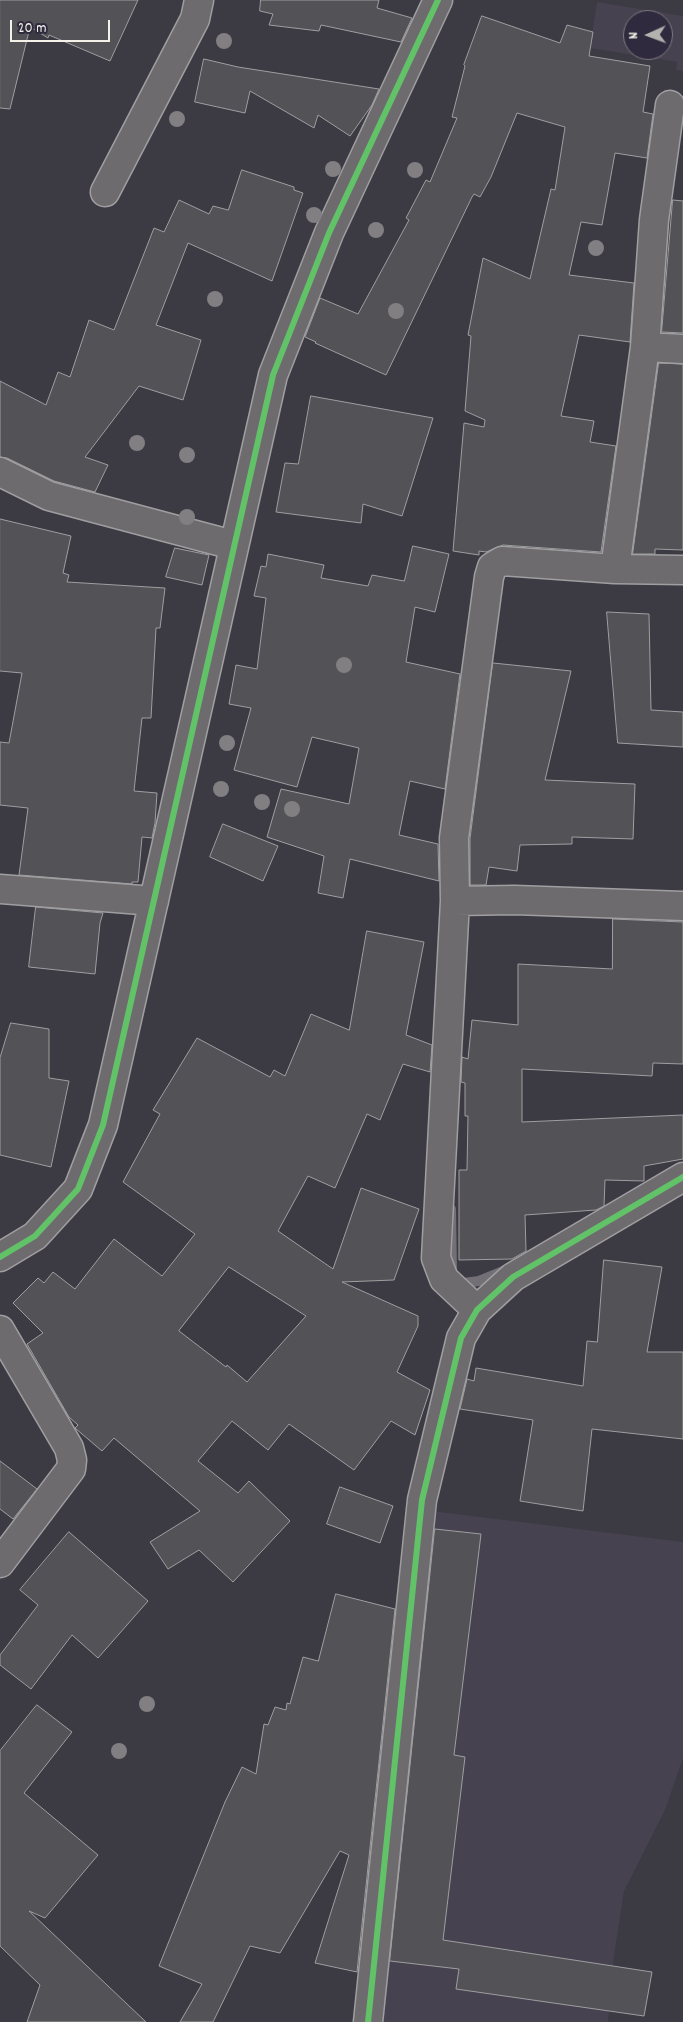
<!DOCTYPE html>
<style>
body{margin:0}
#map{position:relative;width:683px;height:2022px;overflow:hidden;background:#3c3a43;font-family:Dekko,sans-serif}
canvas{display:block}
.north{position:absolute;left:623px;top:10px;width:50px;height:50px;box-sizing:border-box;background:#2f2a3d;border:1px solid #7e7a81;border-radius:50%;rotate:268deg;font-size:14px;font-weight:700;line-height:20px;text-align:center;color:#f4f1e8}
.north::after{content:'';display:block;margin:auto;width:18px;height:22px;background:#b4b1ae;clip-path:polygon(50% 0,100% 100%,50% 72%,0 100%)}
.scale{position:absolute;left:10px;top:20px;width:100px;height:22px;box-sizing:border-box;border:2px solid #f4f1e8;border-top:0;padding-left:6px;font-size:15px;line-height:18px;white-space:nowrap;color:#f4f1e8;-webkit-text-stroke:4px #2f2a3d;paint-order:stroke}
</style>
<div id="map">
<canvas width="683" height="2022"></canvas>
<div class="north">N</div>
<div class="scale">20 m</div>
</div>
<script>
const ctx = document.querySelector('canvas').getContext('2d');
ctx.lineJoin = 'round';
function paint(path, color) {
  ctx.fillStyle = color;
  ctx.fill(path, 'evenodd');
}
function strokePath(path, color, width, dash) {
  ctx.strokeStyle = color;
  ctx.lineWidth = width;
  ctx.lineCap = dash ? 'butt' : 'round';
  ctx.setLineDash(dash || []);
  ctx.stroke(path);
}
paint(new Path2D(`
 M 597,2 L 683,16 L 683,71 L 676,70 L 677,62 L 590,48 ZM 633,20 L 663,20 L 663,50 L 633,50 Z
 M 424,1510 L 683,1542 L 683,1758 L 665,1810 L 624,1891 L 614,1956 L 608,2022 L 372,2022 Z`), '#464250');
strokePath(new Path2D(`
 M 451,1209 L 452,1272
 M 456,1284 L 479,1281 L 506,1270`), '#736f76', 10);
const building = new Path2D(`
 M 0,0 L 138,0 L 110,61 L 49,35 L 48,38 L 30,27 L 10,109 L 0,108 Z
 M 261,0 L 379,0 L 377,8 L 412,18 L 401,42 L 321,25 L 319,31 L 269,25 L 273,14 L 260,11 Z
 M 482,16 L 560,43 L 567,25 L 593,32 L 589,56 L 650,66 L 643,112 L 653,114 L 647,158 L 615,153 L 602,225 L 581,222 L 569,275 L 634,283 L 630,342 L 579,335 L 561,416 L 594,421 L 590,442 L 616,446 L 601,552 L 503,545 L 486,552 L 479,551 L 479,555 L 453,551 L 464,423 L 484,427 L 485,420 L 465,411 L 471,336 L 468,335 L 483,258 L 530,279 L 551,189 L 555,190 L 565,127 L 517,113 L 491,177 L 480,197 L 474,194 L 472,197 L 386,375 L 315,343 L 316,342 L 305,337 L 320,298 L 358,314 L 409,220 L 406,218 L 426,180 L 430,182 L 457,118 L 452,117 L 465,66 L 464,65 Z
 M 204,59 L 238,67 L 379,89 L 372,105 L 350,136 L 318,115 L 314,128 L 250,91 L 245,113 L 195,102 Z
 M 242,170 L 294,187 L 294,190 L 303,193 L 272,281 L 188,243 L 156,325 L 201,340 L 183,400 L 139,386 L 85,457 L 108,465 L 95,492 L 54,481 L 7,458 L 0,457 L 0,381 L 46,405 L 58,372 L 70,377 L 89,320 L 114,330 L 154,228 L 164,232 L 179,200 L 209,214 L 213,206 L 228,210 Z
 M 673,200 L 683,201 L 683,333 L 662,332 Z
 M 659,363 L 683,364 L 683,550 L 655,549 L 655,554 L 633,554 Z
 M 311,396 L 433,418 L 402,516 L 363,504 L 361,523 L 276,512 L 285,463 L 298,464 Z
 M 0,519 L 71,536 L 63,573 L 69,575 L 67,582 L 165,588 L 160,628 L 156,628 L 151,718 L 142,718 L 134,791 L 157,793 L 155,823 L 152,838 L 142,837 L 138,882 L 132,882 L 132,884 L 19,875 L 28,808 L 0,805 L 0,742 L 9,743 L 22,673 L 0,671 Z
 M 413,546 L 449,554 L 435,612 L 415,607 L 406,662 L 460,674 L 445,789 L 410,781 L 399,835 L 438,844 L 439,881 L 350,859 L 343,898 L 318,893 L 324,856 L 267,837 L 281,789 L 349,804 L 359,748 L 312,737 L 297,787 L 234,770 L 251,708 L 229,704 L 236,665 L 257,669 L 266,598 L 254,596 L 261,566 L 266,567 L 268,554 L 324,565 L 321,578 L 368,586 L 372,575 L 404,581 Z
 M 175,548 L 209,555 L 202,585 L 166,577 Z
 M 607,612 L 649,614 L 651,710 L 683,712 L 683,747 L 618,743 Z
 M 493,663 L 571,671 L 545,780 L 635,784 L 633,839 L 572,837 L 572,844 L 520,845 L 517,871 L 489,867 L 486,885 L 470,885 L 470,839 Z
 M 223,824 L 278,846 L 263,881 L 210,857 Z
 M 36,907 L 103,913 L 100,923 L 95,974 L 29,967 Z
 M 613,919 L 683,922 L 683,1064 L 653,1063 L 652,1076 L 522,1069 L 522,1122 L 683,1115 L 683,1159 L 644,1166 L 644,1181 L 605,1180 L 604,1206 L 596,1210 L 525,1215 L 526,1251 L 512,1259 L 459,1260 L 459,1170 L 467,1170 L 468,1116 L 465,1116 L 465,1083 L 461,1082 L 462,1057 L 468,1059 L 472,1020 L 518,1025 L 518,964 L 612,969 Z
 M 367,931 L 424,942 L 406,1035 L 432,1045 L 430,1072 L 403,1064 L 380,1120 L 367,1114 L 335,1188 L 308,1176 L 278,1231 L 333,1269 L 361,1188 L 419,1209 L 394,1280 L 342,1282 L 418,1316 L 418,1326 L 397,1372 L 430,1390 L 415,1435 L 391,1421 L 354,1470 L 289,1424 L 268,1450 L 232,1421 L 198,1461 L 238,1493 L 249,1481 L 290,1521 L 233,1582 L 199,1550 L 168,1569 L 150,1542 L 200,1511 L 114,1438 L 102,1451 L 75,1428 L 78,1425 L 69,1417 L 27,1344 L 43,1333 L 13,1303 L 38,1278 L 44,1283 L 53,1272 L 75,1289 L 114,1239 L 162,1276 L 195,1234 L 123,1182 L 160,1114 L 153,1110 L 197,1038 L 270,1077 L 274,1070 L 285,1076 L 311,1014 L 349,1030 ZM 229,1267 L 306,1316 L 247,1382 L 227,1365 L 226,1367 L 179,1331 Z
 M 11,1023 L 49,1029 L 49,1078 L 69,1081 L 51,1167 L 0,1155 L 0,1058 Z
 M 604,1260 L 662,1267 L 647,1352 L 683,1352 L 683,1439 L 592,1429 L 583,1511 L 520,1501 L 533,1420 L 460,1409 L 467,1379 L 474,1381 L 476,1368 L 583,1386 L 587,1341 L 597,1342 Z
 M 0,1461 L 37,1489 L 13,1519 L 0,1509 Z
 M 340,1487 L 393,1506 L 380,1543 L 327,1524 Z
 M 435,1529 L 481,1534 L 454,1755 L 465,1757 L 443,1940 L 652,1972 L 644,2016 L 456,1989 L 459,1969 L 390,1961 Z
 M 69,1532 L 148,1601 L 98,1658 L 72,1635 L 31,1689 L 0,1665 L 0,1655 L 38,1605 L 20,1590 Z
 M 336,1594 L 395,1609 L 357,1972 L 315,1963 L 349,1855 L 340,1851 L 280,1953 L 250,1946 L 213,2022 L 180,2022 L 202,1984 L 159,1966 L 225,1802 L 242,1767 L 256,1774 L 264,1724 L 268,1725 L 275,1707 L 286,1710 L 287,1703 L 290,1704 L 303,1657 L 318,1661 Z
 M 37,1705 L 72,1732 L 24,1793 L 98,1855 L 45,1918 L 29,1911 L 146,2022 L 27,2022 L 40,1985 L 0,1946 L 0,1751 Z`);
paint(building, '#535257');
strokePath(building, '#9f9ea0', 1);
const minor = new Path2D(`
 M 105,192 L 195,19 L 199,0
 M 645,347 L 683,349
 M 0,472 L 49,496 L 233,545
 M 615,569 L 645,347 L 654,220 L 670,105
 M 0,889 L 154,901
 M 455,901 L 515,900 L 683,906
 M 0,1257 L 35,1236 L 78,1189 L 103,1125 L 273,375 L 329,233 L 438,0
 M 477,1310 L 444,1279 L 436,1258 L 455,901 L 454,838 L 489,577 L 492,567 L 502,561 L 615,569 L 683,570
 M 0,1330 L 69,1448 L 72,1460 L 71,1469 L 0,1563
 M 368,2022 L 422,1500 L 461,1338 L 477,1310 L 513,1277 L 683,1177`);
strokePath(minor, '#9f9ea0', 31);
strokePath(minor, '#6e6b6e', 28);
strokePath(new Path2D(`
 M 0,1257 L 35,1236 L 78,1189 L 103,1125 L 273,375 L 329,233 L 438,0
 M 368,2022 L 422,1500 L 461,1338 L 477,1310 L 513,1277 L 683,1177`), '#61c268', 6);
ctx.fillStyle = '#827f83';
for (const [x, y] of [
 [224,41],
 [177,119],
 [333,169],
 [415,170],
 [314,215],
 [376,230],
 [596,248],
 [215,299],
 [396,311],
 [137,443],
 [187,455],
 [187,517],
 [344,665],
 [227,743],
 [221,789],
 [262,802],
 [292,809],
 [147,1704],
 [119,1751]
]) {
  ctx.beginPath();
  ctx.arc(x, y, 8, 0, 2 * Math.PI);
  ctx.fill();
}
</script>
